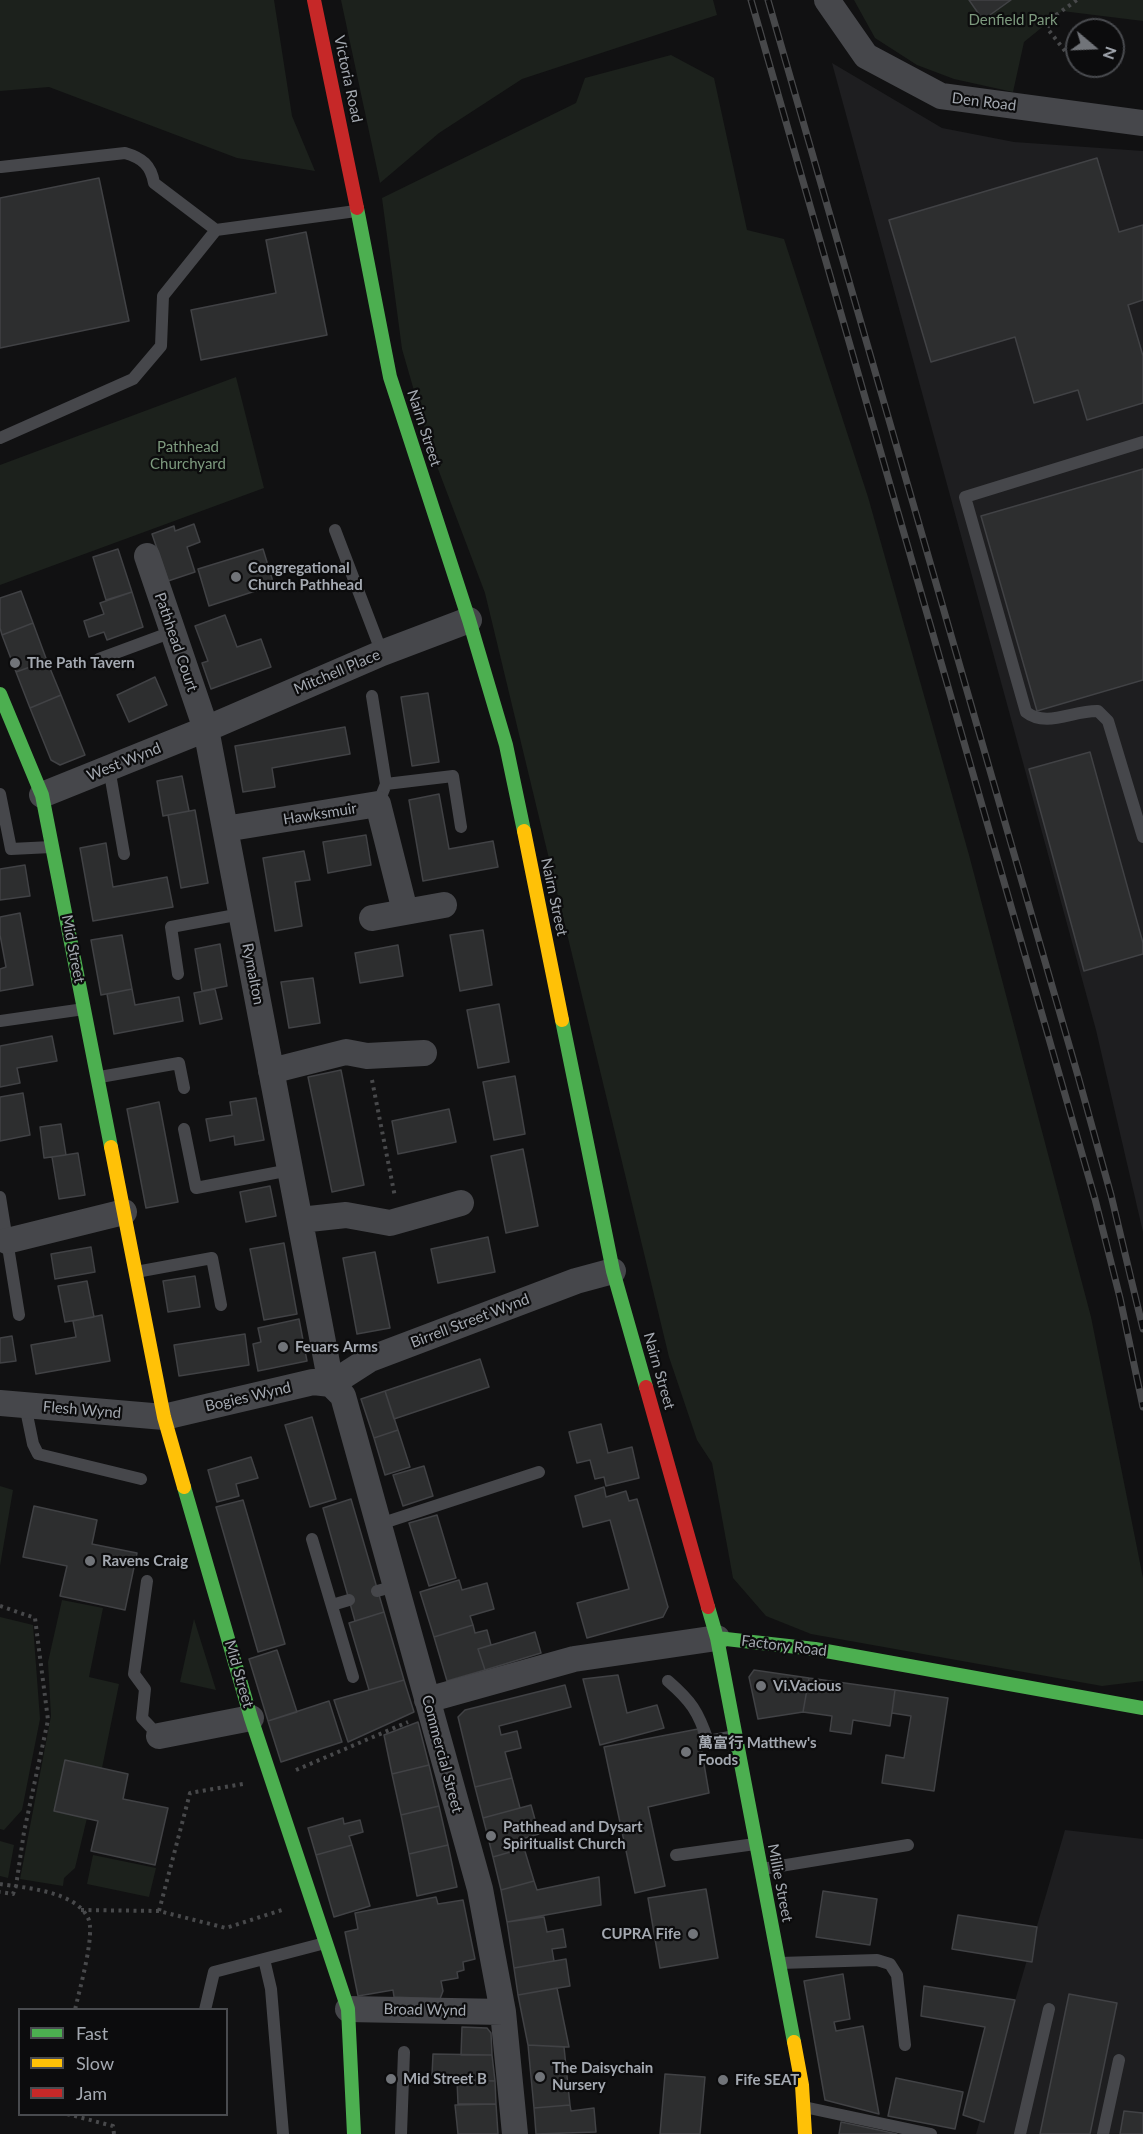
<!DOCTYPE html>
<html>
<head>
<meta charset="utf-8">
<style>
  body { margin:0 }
  #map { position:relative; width:1143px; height:2134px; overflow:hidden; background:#111112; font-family:Lato,sans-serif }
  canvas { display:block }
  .legend { position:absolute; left:18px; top:2008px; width:210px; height:108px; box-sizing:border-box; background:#0c0c0d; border:2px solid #494b4f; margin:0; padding:8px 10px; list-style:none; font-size:18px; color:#a4a9b1 }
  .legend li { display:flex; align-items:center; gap:12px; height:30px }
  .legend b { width:30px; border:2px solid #494b4f }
  .north { position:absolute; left:1065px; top:18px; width:60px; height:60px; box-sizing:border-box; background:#0c0c0d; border:2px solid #494b4f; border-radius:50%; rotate:109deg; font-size:16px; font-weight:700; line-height:24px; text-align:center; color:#a4a9b1 }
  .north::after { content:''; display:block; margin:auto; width:21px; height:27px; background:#717479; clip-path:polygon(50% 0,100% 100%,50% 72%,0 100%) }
</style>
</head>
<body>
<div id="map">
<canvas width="1143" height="2134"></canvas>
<ul class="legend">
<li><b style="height:8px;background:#4caf50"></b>Fast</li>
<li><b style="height:8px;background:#ffc107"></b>Slow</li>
<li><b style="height:8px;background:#c62828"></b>Jam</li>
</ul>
<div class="north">N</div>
</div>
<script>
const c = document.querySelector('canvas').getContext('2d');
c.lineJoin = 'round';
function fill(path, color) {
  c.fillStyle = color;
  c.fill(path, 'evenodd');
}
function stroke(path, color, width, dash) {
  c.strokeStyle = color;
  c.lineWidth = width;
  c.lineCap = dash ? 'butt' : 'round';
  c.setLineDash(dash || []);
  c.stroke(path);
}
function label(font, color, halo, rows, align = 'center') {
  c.font = font + ' Lato,"Noto Sans SC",sans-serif';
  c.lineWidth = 4.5;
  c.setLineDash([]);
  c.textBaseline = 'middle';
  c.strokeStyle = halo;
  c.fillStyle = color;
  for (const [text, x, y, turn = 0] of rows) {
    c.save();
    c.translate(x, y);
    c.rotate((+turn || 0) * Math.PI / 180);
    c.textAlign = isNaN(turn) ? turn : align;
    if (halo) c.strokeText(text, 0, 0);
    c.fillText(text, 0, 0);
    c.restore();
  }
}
fill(new Path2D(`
  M832 63 942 128 1014 142 1143 151V1232L1096 1030Z
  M1065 1830 1143 1839V2134H976Z`), '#1e1e20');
fill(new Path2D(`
  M0 0H274L292 116 315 171 237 158 49 87 0 91Z
  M341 0H713L717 15 522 79 439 133 380 183Z
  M854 0H1143V21L1062 11 1024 42 1013 92 954 79 917 65 875 38Z
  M671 55 714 78 747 230 784 239 868 497 969 855 1091 1317 1143 1578V1681L1102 1686 811 1634 766 1616 733 1578 712 1463 697 1440 669 1357 485 593 432 453 402 349 382 198 576 103 585 78Z
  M236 377 264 488 0 585V465Z
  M0 1486 13 1490 0 1566Z
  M62 1600 103 1608 89 1677 119 1684 102 1768 65 1761 54 1811 87 1818 75 1868 64 1878 63 1886 20 1879 51 1716 48 1662Z
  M0 1617 33 1625 40 1719 22 1810 4 1830 0 1829Z
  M194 1619 216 1690 180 1682Z
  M0 1841 14 1845 8 1878 0 1876Z
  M93 1855 156 1868 149 1897 87 1884Z`), '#1c211c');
const building = new Path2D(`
  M969 0H1011L983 20Z
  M1097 158 1119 232 1143 225V300L1128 305 1143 356V403L1087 420 1078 390 1034 403 1015 337 931 362 889 220Z
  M99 178 129 321 0 348V198Z
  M306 232 327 335 201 360 191 310 276 293 266 240Z
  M1143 469V680L1037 711 981 516Z
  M194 524 200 542 187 547 195 572 168 581 152 534 174 526 175 531Z
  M118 549 132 592 106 600 93 557Z
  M263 549 274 585 209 606 198 569Z
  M21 591 33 623 2 635 0 628V598Z
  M132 592 143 627 107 640 104 632 89 637 84 621 104 614 100 603Z
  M225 615 237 647 261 639 271 667 211 689 202 663 208 661 195 626Z
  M33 623 47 661 16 672 2 635Z
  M47 661 61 695 30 708 16 672Z
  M155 677 167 705 129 722 117 695Z
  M428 693 439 762 412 766 401 697Z
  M61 695 85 755 60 765 51 760 30 708Z
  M345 727 350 754 272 768 275 787 243 792 235 746Z
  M1090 752 1143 943V954L1084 971 1029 769Z
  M182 776 189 811 163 816 157 781Z
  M439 794 449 849 493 841 498 867 423 881 409 800Z
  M195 810 208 883 181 888 168 815Z
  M366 835 371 865 328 873 323 842Z
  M106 843 113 887 167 877 173 907 93 921 80 848Z
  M304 851 310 880 295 882 302 926 275 931 263 858Z
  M25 865 30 896 0 900V869Z
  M20 913 33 985 0 991V969L6 967 0 935V917Z
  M483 930 492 985 460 991 450 935Z
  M122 935 132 989 101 995 91 940Z
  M220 944 227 986 202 991 195 949Z
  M398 945 403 976 360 983 355 953Z
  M313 978 320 1023 289 1028 281 982Z
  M132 989 135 1005 179 997 183 1021 114 1034 107 994Z
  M215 989 222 1019 200 1024 194 993Z
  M499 1004 509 1062 478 1068 467 1010Z
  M52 1036 57 1061 17 1068 20 1083 0 1087V1046Z
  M341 1070 364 1185 332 1192 308 1077Z
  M515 1076 525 1134 494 1140 483 1082Z
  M23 1093 30 1135 0 1141V1097Z
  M256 1098 264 1140 235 1145 234 1136 210 1141 206 1119 232 1115 230 1102Z
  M159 1102 178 1202 146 1208 127 1109Z
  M449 1109 456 1142 398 1154 392 1121Z
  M61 1124 66 1155 44 1158 40 1127Z
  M523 1149 538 1226 506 1233 491 1156Z
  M78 1153 85 1195 59 1199 52 1157Z
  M270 1186 276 1216 246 1222 240 1192Z
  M488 1237 495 1272 438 1283 431 1249Z
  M284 1243 297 1314 264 1320 250 1249Z
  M91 1247 95 1272 55 1279 51 1254Z
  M375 1252 390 1328 357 1334 343 1258Z
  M195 1276 200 1307 168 1312 163 1281Z
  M87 1281 94 1317 65 1322 58 1286Z
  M102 1315 110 1361 36 1374 31 1345 76 1337 73 1321Z
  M299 1319 307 1361 258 1371 253 1344 261 1342 258 1328Z
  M245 1334 249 1365 179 1376 174 1345Z
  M12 1336 16 1361 0 1363V1338Z
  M480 1359 489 1387 394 1419 385 1391Z
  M385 1391 398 1430 374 1438 361 1399Z
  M312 1417 336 1499 310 1507 285 1425Z
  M601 1424 608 1453 632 1447 639 1478 606 1486 604 1477 595 1479 590 1460 577 1463 569 1432Z
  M398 1430 410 1467 385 1475 374 1438Z
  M251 1457 258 1478 236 1484 239 1496 217 1502 208 1470Z
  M424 1466 433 1496 403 1506 393 1475Z
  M604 1487 606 1497 626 1491 629 1501 637 1499 668 1607 663 1617 587 1638 577 1603 629 1589 610 1520 583 1527 575 1496Z
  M351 1499 384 1612 355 1621 323 1508Z
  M243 1500 285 1644 258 1652 216 1507Z
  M34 1506 97 1520 92 1544 137 1553 125 1610 60 1596 67 1566 23 1557Z
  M437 1515 456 1578 429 1586 409 1523Z
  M459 1580 462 1590 487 1583 494 1609 470 1616 473 1625 434 1637 420 1592Z
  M384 1612 404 1680 369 1690 349 1623Z
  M473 1625 475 1633 487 1630 491 1645 478 1649 485 1670 447 1681 434 1637Z
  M535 1632 541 1653 485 1670 478 1649Z
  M277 1650 297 1712 268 1721 249 1659Z
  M754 1670 809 1678 803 1712 758 1719 749 1677Z
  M618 1675 627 1713 657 1705 664 1728 600 1745 583 1679Z
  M809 1678 895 1690 890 1726 853 1720 851 1734 830 1731 832 1716 803 1712Z
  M404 1680 414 1712 348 1742 334 1700Z
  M565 1685 571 1707 499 1726 501 1735 517 1731 521 1748 505 1752 512 1778 475 1787 458 1717 465 1710Z
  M895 1690 948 1698 934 1791 882 1783 886 1755 904 1758 911 1716 892 1713Z
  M329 1701 342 1742 281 1762 268 1721Z
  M418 1722 429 1765 392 1774 384 1735Z
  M698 1729 709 1793 648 1807 665 1886 635 1893 604 1747Z
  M65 1760 128 1774 123 1799 168 1808 155 1865 91 1851 98 1821 54 1811Z
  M429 1765 439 1806 401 1815 392 1774Z
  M512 1778 520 1808 483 1818 475 1787Z
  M531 1805 539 1834 522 1839 524 1848 493 1857 483 1818Z
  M439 1806 448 1845 409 1854 401 1815Z
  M343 1818 344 1824 360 1820 363 1832 349 1836 352 1845 316 1855 308 1828Z
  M352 1845 370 1906 334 1917 316 1855Z
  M448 1845 457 1887 417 1896 409 1854Z
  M524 1848 534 1881 501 1890 493 1857Z
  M599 1877 601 1905 507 1922 501 1890 534 1881 537 1890Z
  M706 1889 718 1958 660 1968 648 1898Z
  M823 1891 877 1899 870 1945 816 1937Z
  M436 1897 438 1904 463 1900 475 1959 463 1962 464 1970 457 1972 458 1978 441 1981 443 1991 440 1999 394 1997 393 1990 358 1996 345 1932 358 1929 355 1913Z
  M958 1915 1037 1927 1032 1962 952 1949Z
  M544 1917 547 1932 563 1929 566 1947 552 1949 554 1961 514 1968 507 1922Z
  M566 1959 570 1986 518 1995 514 1968Z
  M843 1974 850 2019 834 2022 836 2031 863 2026 879 2114 825 2100 804 1981Z
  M924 1986 1015 2000 984 2122 963 2115 985 2027 921 2016Z
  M557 1988 569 2047 528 2045 518 1995Z
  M1069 1994 1117 2003 1090 2134H1040Z
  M462 2027 487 2028 491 2033 492 2055H461Z
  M528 2045 564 2047 570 2105 534 2108Z
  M433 2054 492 2055 495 2081 457 2080V2075H432Z
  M665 2074 705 2077 700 2134H660Z
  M896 2078 963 2092 955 2129 888 2116Z
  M457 2080 495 2081 496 2104H458Z
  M496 2104 498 2134H458L455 2105Z
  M570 2105 571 2111 594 2108 596 2132 536 2134 534 2108Z
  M1124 2111 1143 2113V2134H1120Z
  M841 2122 897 2134H839Z`);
fill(building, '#2d2e2f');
stroke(building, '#414245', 1.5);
stroke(new Path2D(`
  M1065 51 1047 28 1056 15 1077 0
  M372 1080 395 1197
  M0 1606 35 1618 48 1720 24 1832 16 1886 13 1894 0 1892
  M296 1770 408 1722
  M0 1884C26 1888 75 1891 88 1918 96 1933 79 1991 75 2010
  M81 1910 159 1911 226 1928 285 1909
  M159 1911 190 1793 243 1784
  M67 2114 113 2126 114 2134`), '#48494b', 4, [3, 4.5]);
stroke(new Path2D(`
  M1 167 125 153C142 158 151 165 154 183L216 230
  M0 438 133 379 161 346 163 296 216 230 356 211
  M1143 442 965 497 1026 712C1046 728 1074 710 1098 711L1108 721 1143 837
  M335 530 382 653
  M99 659 172 632
  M372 696 386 784
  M109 768 124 854
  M0 794 11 849 51 847
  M378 804 386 784 453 776 461 827
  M178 974 171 927 241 914
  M0 1021 84 1009
  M100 1077 179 1063 184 1088
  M184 1129 196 1188 290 1170
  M0 1197 19 1315
  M136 1272 212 1258 221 1305
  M25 1405 33 1444 38 1454 141 1479
  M380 1524 539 1472
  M312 1539 353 1677
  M147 1581 134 1674 145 1689 142 1718 159 1736
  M377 1591 396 1586
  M332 1605 349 1600
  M668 1681C691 1701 698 1711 708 1741L735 1736
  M676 1855 755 1844
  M762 1869 908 1845
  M264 1959 271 1989 283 2134
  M780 1963 877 1960 890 1964 897 1975 905 2045
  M205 2010 214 1972 325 1943
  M804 2107 931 2134
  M401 2134 404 2052
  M1020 2134 1049 2009
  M1103 2134 1119 2060`), '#46474b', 12);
stroke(new Path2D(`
  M827 0 866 56 941 96 1143 123
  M147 556 206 729 331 1384
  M42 795 206 729 382 653 469 620
  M225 829 378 804 405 911
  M372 918 444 905
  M271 1071 346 1052 367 1056 424 1053
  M300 1220 346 1215 390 1223 461 1203
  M7 1241 124 1212
  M331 1384 343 1396 480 1889 503 2012 515 2134
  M331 1384 370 1359 576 1281 613 1271
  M0 1403 164 1417 313 1382 331 1384
  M427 1700 574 1659 717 1638
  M159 1736 251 1718
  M348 2009 503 2012`), '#46474b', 26);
stroke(new Path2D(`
  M357 208 390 377 469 620 506 745 524 831
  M0 694 42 795 111 1147
  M562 1020 613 1271 646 1387
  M184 1487 251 1718 348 2009 354 2134
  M708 1607 717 1638 794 2042
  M717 1638 815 1649 1143 1708`), '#4caf50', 14);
stroke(new Path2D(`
  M524 831 562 1020
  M111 1147 164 1417 184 1487
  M794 2042 802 2085 805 2134`), '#ffc107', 14);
stroke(new Path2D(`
  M314 0 357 208
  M646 1387 708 1607`), '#c62828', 14);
const rail = new Path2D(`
  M751 0 1095 1199 1120 1298 1143 1407
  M768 0 1078 1076 1111 1195 1143 1329`);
stroke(rail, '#47484a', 7);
stroke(rail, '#0c0c0d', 4.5, [14]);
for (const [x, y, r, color] of [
  [236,577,6,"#717479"],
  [15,663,6,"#717479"],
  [283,1347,6,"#717479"],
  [90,1561,6,"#717479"],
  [761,1686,6,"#717479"],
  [686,1752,6,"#717479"],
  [491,1836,6,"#717479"],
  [693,1934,6,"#717479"],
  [540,2077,6,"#717479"],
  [391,2079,6,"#717479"],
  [723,2080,6,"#717479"]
]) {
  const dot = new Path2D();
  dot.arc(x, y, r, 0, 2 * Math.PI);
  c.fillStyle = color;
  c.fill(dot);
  stroke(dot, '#0c0c0d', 2);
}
label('15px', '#7d9a7e', '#0c0c0d', [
  ["Denfield Park",1013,20],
  ["Pathhead",188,447],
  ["Churchyard",188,464]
]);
label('15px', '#a4a9b1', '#0c0c0d', [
  ["Victoria Road",348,79,78],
  ["Den Road",984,102,7],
  ["Nairn Street",424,428,72],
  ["Pathhead Court",176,642,71],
  ["Mitchell Place",337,672,-23],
  ["West Wynd",124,762,-22],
  ["Hawksmuir",320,814,-9],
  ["Nairn Street",554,897,78],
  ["Mid Street",73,949,79],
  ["Rymalton",253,974,79],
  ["Birrell Street Wynd",470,1321,-21],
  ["Nairn Street",659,1371,74],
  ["Bogies Wynd",248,1397,-13],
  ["Flesh Wynd",82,1410,5],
  ["Factory Road",784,1646,7],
  ["Mid Street",239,1674,74],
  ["Commercial Street",442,1754,75],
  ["Millie Street",780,1883,79],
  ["Broad Wynd",425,2010,1]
]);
label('bold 15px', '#a4a9b1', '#0c0c0d', [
  ["Congregational",248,568],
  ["Church Pathhead",248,585],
  ["The Path Tavern",27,663],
  ["Feuars Arms",295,1347],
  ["Ravens Craig",102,1561],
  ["Vi.Vacious",773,1686],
  ["萬富行 Matthew's",698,1743],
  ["Foods",698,1760],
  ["Pathhead and Dysart",503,1827],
  ["Spiritualist Church",503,1844],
  ["CUPRA Fife",681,1934,"right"],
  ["The Daisychain",552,2068],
  ["Nursery",552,2085],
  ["Mid Street B",403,2079],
  ["Fife SEAT",735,2080]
], 'left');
</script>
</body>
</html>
